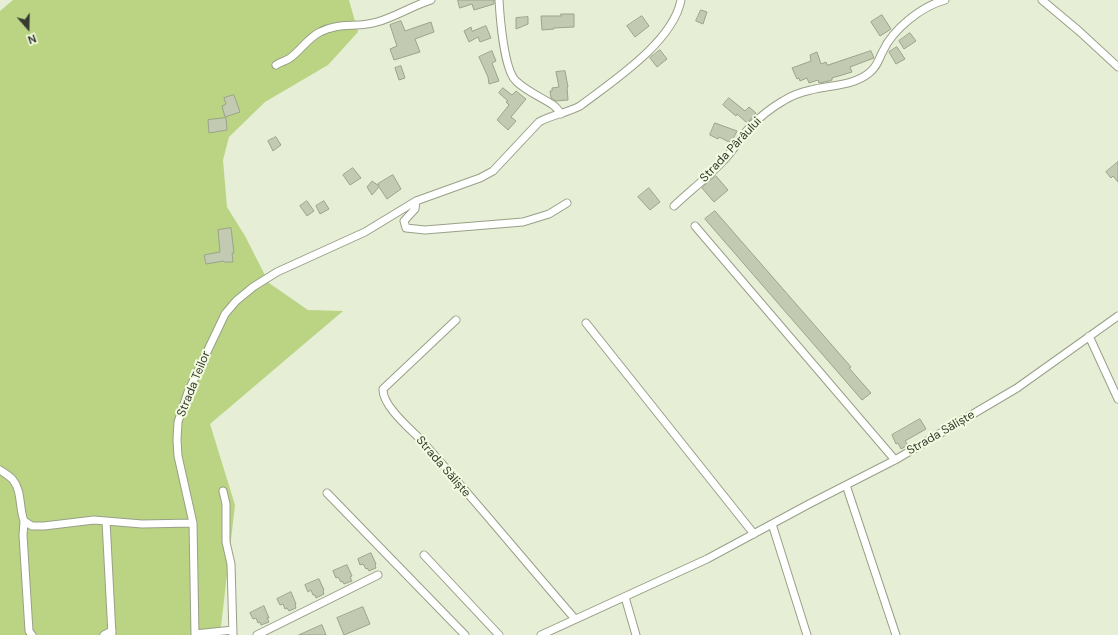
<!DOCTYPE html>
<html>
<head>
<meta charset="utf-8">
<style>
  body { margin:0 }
  #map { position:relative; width:1118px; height:635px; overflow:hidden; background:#e6efd5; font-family:"DM Sans",sans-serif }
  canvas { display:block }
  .north { position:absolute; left:8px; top:8px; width:40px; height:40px; -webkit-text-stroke:3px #f3fce2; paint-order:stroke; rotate:160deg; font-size:11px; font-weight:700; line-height:16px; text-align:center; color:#373a30 }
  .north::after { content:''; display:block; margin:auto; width:14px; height:18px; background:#373a30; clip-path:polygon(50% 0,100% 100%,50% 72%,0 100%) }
</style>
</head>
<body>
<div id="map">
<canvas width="1118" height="635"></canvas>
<div class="north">N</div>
</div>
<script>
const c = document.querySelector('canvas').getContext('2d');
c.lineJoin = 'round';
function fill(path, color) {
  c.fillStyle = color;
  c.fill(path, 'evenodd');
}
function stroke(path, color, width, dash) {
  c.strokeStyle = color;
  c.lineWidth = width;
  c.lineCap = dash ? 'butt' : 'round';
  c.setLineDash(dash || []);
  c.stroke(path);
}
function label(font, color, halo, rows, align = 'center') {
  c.font = font + ' "DM Sans",sans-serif';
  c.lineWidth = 4;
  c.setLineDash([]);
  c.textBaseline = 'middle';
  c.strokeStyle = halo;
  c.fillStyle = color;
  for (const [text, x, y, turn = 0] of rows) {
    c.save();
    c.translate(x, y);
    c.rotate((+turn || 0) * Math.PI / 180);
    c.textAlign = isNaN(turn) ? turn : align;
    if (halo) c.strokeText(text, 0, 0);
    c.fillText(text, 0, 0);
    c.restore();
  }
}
fill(new Path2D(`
  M13 0H349L358 32 328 65 265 102 229 137 223 160 227 207 245 236 269 283 308 310 343 311 210 424 235 505 220 635H0V11Z`), '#bad484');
const building = new Path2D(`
  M458 0H494V4L474 10 472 4 460 8Z
  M701 10 707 12 703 24 696 21Z
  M561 14H574V27L554 28V29L542 30 541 16H561Z
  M882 15 891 29 880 36 871 22Z
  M642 16 649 26 635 37 627 26Z
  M528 17V24L516 29V18Z
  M401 21 405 31 431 22 434 32 415 39 420 52 394 60 390 49 397 46 390 25Z
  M486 26 491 38 480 42 478 37 469 42 464 31 471 27 472 31Z
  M910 33 916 41 904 49 899 41Z
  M897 47 905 59 896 64 889 52Z
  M660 50 667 59 657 67 650 58Z
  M492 51 496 61 492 63 499 81 489 84 488 77 479 57Z
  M871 51 874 58 850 67 852 72 832 78V80L829 81 819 83 818 80 809 83 807 78 800 81 799 78 797 79 792 68 811 61 810 55 817 52 821 64 826 62 827 65Z
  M401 66 405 78 399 80 395 68Z
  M565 71 568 87H567L568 100 556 101 551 98 550 91H552V88L559 87 556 72Z
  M503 88 512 95 516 91 526 99 511 117 516 121 508 130 497 120 509 105 506 102 508 101 499 93Z
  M234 95 240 112 225 117 222 106 226 104 224 98Z
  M729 98 745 111 749 107 756 113 747 123 737 114 736 116 723 105Z
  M226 118 227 130 209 133 208 120Z
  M715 123 737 131 731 143 719 137 718 139 710 135Z
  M276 137 281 145 273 151 268 141Z
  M1118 162V182L1113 176 1111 178 1106 172Z
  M353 168 361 178 350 185 343 175Z
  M393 175 401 189 387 199 379 187 372 195 367 187 372 181 379 186 378 184Z
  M716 176 728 190 714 202 702 188Z
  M649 188 660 202 650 210 638 197Z
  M307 201 314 211 307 216 300 206Z
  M324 201 329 209 320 214 316 206Z
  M715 211 851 367 849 368 871 393 862 400 705 219Z
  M231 228 234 253H232L233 262H224V261L206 264 204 255 220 252 218 230Z
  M920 419 926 429 905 441 908 445 901 449 898 443 896 444 892 435Z
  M371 553 376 564 375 565 376 568 369 571 367 568 366 569 363 564 360 565 358 559Z
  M347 565 352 576 350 577 352 581 344 584 342 581 341 582 338 577 336 578 333 571Z
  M319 579 324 590 323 591 324 594 316 598 315 595H313L311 590 308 592 305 585Z
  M291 592 296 604H295L296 608 289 611 287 608 285 609 283 604 280 605 277 599Z
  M264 606 269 618H267L269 622 261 625 260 622 258 623 256 618 253 619 250 613Z
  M363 607 370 624 344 635 337 618Z
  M322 625 326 635H299Z`);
fill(building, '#c2cbb2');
stroke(building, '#9ba48b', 1);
const minor = new Path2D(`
  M499 0C500 17 504 70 516 81 526 91 541 97 553 105 556 107 559 111 561 114
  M1042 0 1079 31 1118 67
  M276 65C280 62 286 61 290 58 301 50 308 38 320 32 338 22 358 28 377 22 395 17 412 6 431 0
  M416 201 415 209 404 221 406 228 425 230 523 222 549 214 567 203
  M674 206C690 191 708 177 723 161 734 150 741 136 752 125 761 116 771 108 783 101 791 96 801 92 811 90 830 85 853 86 869 73 878 66 878 60 883 51 893 29 922 6 945 0
  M695 226 895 460
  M456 320 383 389C382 405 409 428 420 439 473 498 523 559 575 619
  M586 323 754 534
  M1089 336 1118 399
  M0 470C4 473 10 476 13 480 22 491 19 508 24 521L32 526H44L94 520 142 524 193 523
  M846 485 896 635
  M223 491 226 504V542L231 564 233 635
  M327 493 465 635
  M24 521 23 535 29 631 32 635
  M106 521 112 635
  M772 524 807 635
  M424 555 499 635
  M625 597 636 635
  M195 634 233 630
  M104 635 112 631
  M195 635 193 523 178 456 177 440 178 422 188 392 225 314 236 301 253 287 277 272 365 232 416 201 480 178 493 171 539 122C551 115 567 113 580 106 613 81 673 42 681 0
  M257 635 378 575
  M541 635 707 559 809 504 895 460 1017 388 1118 316`);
stroke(minor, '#98a088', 9);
stroke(minor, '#fff', 7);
label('12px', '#373a30', '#f3fce2', [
  ["Strada Pârâului",731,150,-47],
  ["Strada Teilor",194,384,-68],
  ["Strada Săliște",941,433,-30],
  ["Strada Săliște",443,467,49]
]);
</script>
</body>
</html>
